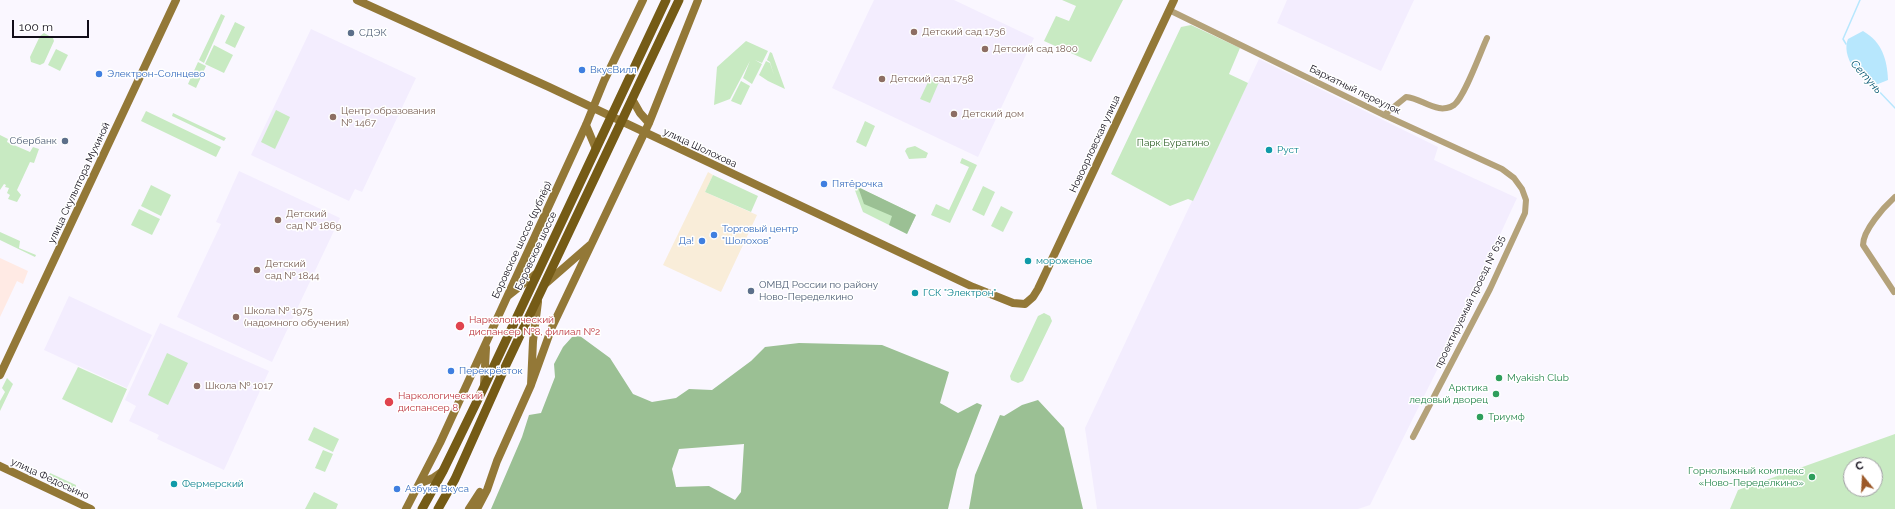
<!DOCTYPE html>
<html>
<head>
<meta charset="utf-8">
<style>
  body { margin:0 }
  #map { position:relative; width:1895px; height:509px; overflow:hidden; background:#faf7ff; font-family:Raleway,sans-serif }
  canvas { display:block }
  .north { position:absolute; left:1843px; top:457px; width:40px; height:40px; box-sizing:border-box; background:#fff; border:1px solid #a09ea3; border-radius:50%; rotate:342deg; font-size:11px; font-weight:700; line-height:16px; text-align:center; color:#110d19 }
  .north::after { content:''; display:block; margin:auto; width:14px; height:18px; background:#9c5929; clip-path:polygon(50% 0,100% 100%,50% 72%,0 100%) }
  .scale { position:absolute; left:12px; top:20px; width:77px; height:18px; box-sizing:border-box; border:2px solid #110d19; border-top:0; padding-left:5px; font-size:12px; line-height:14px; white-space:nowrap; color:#110d19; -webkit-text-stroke:3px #fff; paint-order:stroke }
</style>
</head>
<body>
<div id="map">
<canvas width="1895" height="509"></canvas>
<div class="north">С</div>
<div class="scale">100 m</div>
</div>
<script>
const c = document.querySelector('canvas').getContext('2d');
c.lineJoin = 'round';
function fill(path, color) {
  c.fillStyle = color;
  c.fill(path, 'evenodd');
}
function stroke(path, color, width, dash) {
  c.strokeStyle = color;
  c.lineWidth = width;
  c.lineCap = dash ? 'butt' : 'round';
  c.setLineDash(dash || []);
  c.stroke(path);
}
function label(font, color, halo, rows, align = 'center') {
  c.font = font + ' Raleway,sans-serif';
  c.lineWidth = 3;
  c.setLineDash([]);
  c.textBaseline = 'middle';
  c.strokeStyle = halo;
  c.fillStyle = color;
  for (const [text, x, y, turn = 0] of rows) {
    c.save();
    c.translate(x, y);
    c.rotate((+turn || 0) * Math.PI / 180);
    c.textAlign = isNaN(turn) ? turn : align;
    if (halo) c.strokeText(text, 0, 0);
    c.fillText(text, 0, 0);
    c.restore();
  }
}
fill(new Path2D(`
  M708 172 713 175 705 192 757 215 721 292 663 265Z`), '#f9edd9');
fill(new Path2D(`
  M874 0H954L1034 38 978 157 832 88Z
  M1287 0H1414L1381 71 1277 23Z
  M311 29 416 78 362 192 355 189 349 201 251 155Z
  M1259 59 1438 147 1434 160 1517 198 1441 362 1370 505 1358 509H1097L1085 428Z
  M239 171 340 218 272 362 177 317 221 224 216 222Z
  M69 296 152 335 127 388 44 350Z
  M160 323 269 371 224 470 157 439 159 435 129 421 136 406 125 400Z`), '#f3edfe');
fill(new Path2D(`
  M0 258 28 271 23 284 17 281 0 317Z`), '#ffeae4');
fill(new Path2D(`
  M1062 0H1123L1091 62 1044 41 1056 16 1069 21 1076 6Z
  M221 14 225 16 204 63 199 60Z
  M235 22 245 27 235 48 225 43Z
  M1191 25 1240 48 1229 74 1248 83 1193 201 1188 199 1170 206 1111 174 1181 27Z
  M44 33 53 38 54 41 44 63 40 65 31 62 30 57 40 36Z
  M746 41 768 51 762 63 755 60 762 64 752 84 743 78 750 61 730 99 714 105 717 67Z
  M214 45 233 55 224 73 205 64Z
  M56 49 68 55 60 71 48 65Z
  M770 52 772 53 785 89 768 81 759 75 766 61 770 63 774 75 770 62 767 60Z
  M198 62 206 66 196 88 188 84Z
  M930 78 939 82 930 103 920 99Z
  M741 81 750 86 741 105 731 101Z
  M276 110 290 117 275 149 261 142Z
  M146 111 221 147 216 157 141 121Z
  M173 113 226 138 224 141 172 116Z
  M865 121 875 126 866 147 856 142Z
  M0 135 8 139 7 142 30 152 33 147 39 149 34 163 30 162 17 190 21 195 17 202 8 199 10 195 7 193 9 188 5 187 6 185 4 184 0 190Z
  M915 146 928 153 926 158 909 159 905 151 907 148Z
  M962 158 977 165 950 223 931 215 936 204 949 210 969 167 960 163Z
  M713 175 758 196 751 212 705 192Z
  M151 185 171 195 161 216 141 206Z
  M853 185 916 215 907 234 863 212Z
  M983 186 995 192 984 216 972 210Z
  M1001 206 1013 212 1003 232 991 226Z
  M139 209 160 219 152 235 131 225Z
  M0 232 20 241 19 248 36 255 35 257 0 240Z
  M1044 313 1050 316 1052 321 1023 381 1018 383 1011 380 1010 376 1038 316Z
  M167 353 188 363 168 405 148 395Z
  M78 367 127 389 112 423 62 399Z
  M7 378 13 384 0 411V401L5 392 2 388Z
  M314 427 339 439 333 452 308 440Z
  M1895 434V509H1730L1738 490ZM1851 465H1875V489H1851Z
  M323 450 333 454 325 472 315 468Z
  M50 473 76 485V489L72 492 47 481Z
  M314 492 338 504 336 509H305Z`), '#c8eac2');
fill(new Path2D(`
  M858 187 916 215 907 234 889 225 892 216 864 204Z
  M580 336 610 358 633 394 652 402 676 398 689 389 712 390 751 361 765 347 799 343 882 345 949 372 940 403 958 413 977 403 982 405 957 470 948 509H491L522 437 529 415 541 413 555 377 554 364 563 347 572 337ZM744 444 741 492 735 500 709 486 676 487 672 469 679 449Z
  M1038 400 1064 428 1083 509H969L975 475 1000 415 1004 416 1022 405Z`), '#9bc094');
fill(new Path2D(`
  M1863 31C1882 42 1887 59 1888 80L1873 86C1858 80 1841 55 1848 39Z`), '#b7e7fd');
stroke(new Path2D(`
  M1846 44 1843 39 1860 0
  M1873 85 1895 108`), '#b7e7fd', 1.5);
stroke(new Path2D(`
  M1169 10 1384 115 1502 169 1514 178 1522 189 1526 200 1525 213 1490 289 1413 437
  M1384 115 1406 97C1418 98 1427 106 1439 108 1443 109 1450 108 1454 105 1465 96 1480 53 1487 38
  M1894 292 1863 245C1863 230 1884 207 1895 197`), '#b4a27a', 6);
stroke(new Path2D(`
  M357 0 549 87 973 287 1013 303 1025 304 1033 297 1038 289 1174 0
  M632 99 640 113 649 123
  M586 125 596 149
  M544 285 590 245
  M508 296 538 272
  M0 375 176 0
  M484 385 486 348
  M531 385 552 327 649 123 698 0
  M0 466 91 509
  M421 483 433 478 443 471
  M406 509 440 443 586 125 604 81 643 0
  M469 509 480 492
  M477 509 487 490 497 461 531 385 533 341 538 302`), '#937837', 8);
stroke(new Path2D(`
  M422 509 443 471 484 387 666 0
  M438 509 455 479 506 365 679 0`), '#755b16', 9);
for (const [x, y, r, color] of [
  [914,32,4,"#8d6e63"],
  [351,33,4,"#5c6f8a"],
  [985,49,4,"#8d6e63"],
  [582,70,4,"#3f7fe0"],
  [99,74,4,"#3f7fe0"],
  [882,79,4,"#8d6e63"],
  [954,114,4,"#8d6e63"],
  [333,117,4,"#8d6e63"],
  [65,141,4,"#5c6f8a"],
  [1269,150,4,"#0f9aa8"],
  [824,184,4,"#3f7fe0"],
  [278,220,4,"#8d6e63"],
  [714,235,4,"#3f7fe0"],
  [702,241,4,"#3f7fe0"],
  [1028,261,4,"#0f9aa8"],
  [257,270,4,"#8d6e63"],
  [751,291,4,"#5c6f8a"],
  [915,293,4,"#0f9aa8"],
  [236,317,4,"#8d6e63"],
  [460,326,5,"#e0444e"],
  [451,371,4,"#3f7fe0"],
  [1499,378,4,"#2e9e5b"],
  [197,386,4,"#8d6e63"],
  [1496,394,4,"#2e9e5b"],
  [389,402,5,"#e0444e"],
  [1480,417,4,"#2e9e5b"],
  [1812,477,4,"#2e9e5b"],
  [174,484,4,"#0f9aa8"],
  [397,489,4,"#3f7fe0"]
]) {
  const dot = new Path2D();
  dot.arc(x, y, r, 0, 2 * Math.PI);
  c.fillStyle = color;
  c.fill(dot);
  stroke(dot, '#fff', 1.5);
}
label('10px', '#785e54', '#fff', [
  ["Детский сад 1736",922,32],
  ["Детский сад 1800",993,49],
  ["Детский сад 1758",890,79],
  ["Центр образования",341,111],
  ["№ 1467",341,123],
  ["Детский дом",962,114],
  ["Детский",286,214],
  ["сад № 1869",286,226],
  ["Детский",265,264],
  ["сад № 1844",265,276],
  ["Школа № 1975",244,311],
  ["(надомного обучения)",244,323],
  ["Школа № 1017",205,386]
], 'left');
label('10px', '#4e5e75', '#fff', [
  ["СДЭК",359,33],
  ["Сбербанк",57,141,"right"],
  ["ОМВД России по району",759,285],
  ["Ново-Переделкино",759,297]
], 'left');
label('10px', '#366cbe', '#fff', [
  ["ВкусВилл",590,70],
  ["Электрон-Солнцево",107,74],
  ["Пятёрочка",832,184],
  ["Торговый центр",722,229],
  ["\"Шолохов\"",722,241],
  ["Да!",694,241,"right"],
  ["Перекрёсток",459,371],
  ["Азбука Вкуса",405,489]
], 'left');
label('10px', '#110d19', '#fff', [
  ["Бархатный переулок",1355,90,26],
  ["Новоорловская улица",1095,144,-65],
  ["улица Шолохова",700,148,25],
  ["улица Скульптора Мухиной",79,183,-65],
  ["Боровское шоссе (дублёр)",522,240,-65],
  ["Боровское шоссе",536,251,-65],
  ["проектируемый проезд № 635",1470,302,-64],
  ["улица Федосьино",50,479,25]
]);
label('10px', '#306128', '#fff', [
  ["Парк Буратино",1173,143]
]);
label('10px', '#0d838f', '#fff', [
  ["Руст",1277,150],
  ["мороженое",1036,261],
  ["ГСК \"Электрон\"",923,293],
  ["Фермерский",182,484]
], 'left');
label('10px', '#be3a42', '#fff', [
  ["Наркологический",469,320],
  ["диспансер №8, филиал №2",469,332],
  ["Наркологический",398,396],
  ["диспансер 8",398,408]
], 'left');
label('10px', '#27864d', '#fff', [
  ["Myakish Club",1507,378],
  ["Арктика",1488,388,"right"],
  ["ледовый дворец",1488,400,"right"],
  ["Триумф",1488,417],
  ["Горнолыжный комплекс",1804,471,"right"],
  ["«Ново-Переделкино»",1804,483,"right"]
], 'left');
label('italic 11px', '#00546f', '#fff', [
  ["Сетунь",1866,77,48]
]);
</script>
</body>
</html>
